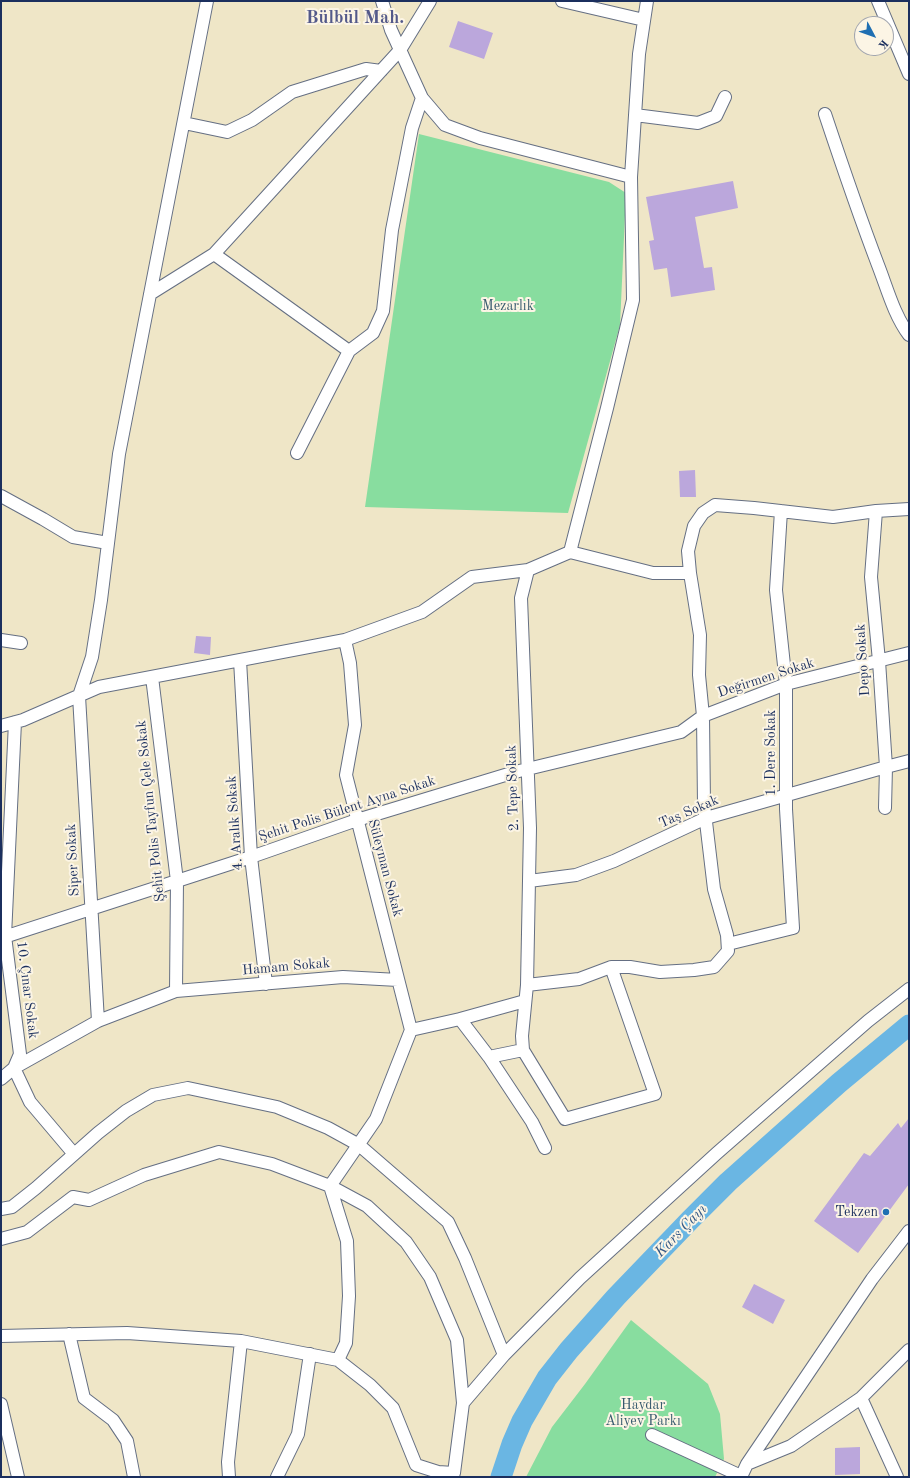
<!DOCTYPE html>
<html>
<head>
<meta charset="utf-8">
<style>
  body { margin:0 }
  #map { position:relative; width:910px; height:1478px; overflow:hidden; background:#efe6c7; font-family:"Old Standard TT",serif }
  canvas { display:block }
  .frame { position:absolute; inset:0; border:2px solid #1b2f5e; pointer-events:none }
  .north { position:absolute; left:854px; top:16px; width:40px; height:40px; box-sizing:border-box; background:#fcf5e5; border:1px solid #a2a6af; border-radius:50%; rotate:131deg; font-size:11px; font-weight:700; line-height:16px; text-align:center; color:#1b2f5e }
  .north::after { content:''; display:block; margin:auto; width:14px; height:18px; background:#1f6fb2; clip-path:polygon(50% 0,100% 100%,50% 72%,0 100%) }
</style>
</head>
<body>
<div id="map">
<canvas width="910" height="1478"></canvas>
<div class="frame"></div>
<div class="north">K</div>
</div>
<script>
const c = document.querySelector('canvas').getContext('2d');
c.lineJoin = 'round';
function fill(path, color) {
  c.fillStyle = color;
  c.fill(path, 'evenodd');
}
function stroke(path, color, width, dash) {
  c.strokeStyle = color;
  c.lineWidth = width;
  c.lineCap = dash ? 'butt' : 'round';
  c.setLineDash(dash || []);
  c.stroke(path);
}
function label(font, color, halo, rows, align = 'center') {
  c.font = font + ' "Old Standard TT",serif';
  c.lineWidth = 4;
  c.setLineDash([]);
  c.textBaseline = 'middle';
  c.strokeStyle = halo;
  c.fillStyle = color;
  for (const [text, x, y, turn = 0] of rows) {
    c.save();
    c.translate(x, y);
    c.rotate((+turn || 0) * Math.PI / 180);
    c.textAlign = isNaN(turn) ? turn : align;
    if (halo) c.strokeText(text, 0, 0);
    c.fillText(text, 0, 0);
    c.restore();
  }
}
fill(new Path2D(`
  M419 134 609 182 626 193 620 325 568 513 365 507Z
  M631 1320 708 1384 720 1414 724 1459 715 1477H526L552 1427 585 1384Z`), '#88dd9f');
stroke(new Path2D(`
  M501 1477 512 1444 522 1421 547 1378 569 1350 616 1297 690 1220 728 1182 839 1083 909 1025`), '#6ab6e3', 21);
fill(new Path2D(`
  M458 21 493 33 484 59 449 47Z
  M733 181 738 208 695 217 704 268 712 267 715 290 671 297 667 268 654 270 649 241 654 240 646 197Z
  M695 470 696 497H680L679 471Z
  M196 636 211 637 210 655 194 653Z
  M909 1118V1184L858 1253 814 1221 864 1153 870 1156 898 1123 901 1128Z
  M754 1284 785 1300 773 1324 742 1307Z
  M860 1447V1474L835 1475V1448Z`), '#bba7dc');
const minor = new Path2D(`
  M382 1 391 30 422 98 445 125 480 138 631 177 633 300 607 408 570 552
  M562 1 644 20
  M878 1 909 74
  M825 114C842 165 859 215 878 265 887 288 894 315 909 335
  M635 115 698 123 716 116 725 97
  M184 123 227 132 252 120 292 92 366 69 381 71
  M631 177 639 54 647 1
  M214 254 349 351 297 453
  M150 294 214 254 400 50 430 1
  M349 351 373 333 383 311 392 230 412 128 422 98
  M1 496 43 519 73 537 108 543
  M876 511 871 577 879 661 886 767 885 808
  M570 552 528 570 521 598 530 828 527 985 522 1036 523 1050 565 1119 655 1094 611 967
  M570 552 653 573H690L688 551 694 526 703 513 715 505 754 508 833 517 876 511 909 509
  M1 640 21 643
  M345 640 350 663 355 725 346 775 411 1030
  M240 660 251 857 266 984
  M152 677 177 881 176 991
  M1 726 23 720 99 687 345 640 422 612 472 577 528 570
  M529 881 576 875 614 861 706 818 886 767 909 761
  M1 938 251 857 357 820 515 772 681 732 703 716 786 684 909 653
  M728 944 793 928 786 809V684L776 590 781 511
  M527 985 579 979 611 967H630L660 972 694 970 714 967 728 951 727 935 714 889 704 805 703 716 699 675 700 635 690 573
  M460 1019 525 1001
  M98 1021 79 696 92 657 101 600 119 454 207 1
  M489 1057 532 1122 545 1148
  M14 1068 20 1054 5 936 15 722
  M14 1068 30 1102 74 1154
  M1 1079 14 1068 98 1021 176 991 343 977 398 980
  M1 1209 12 1207 36 1188 98 1133 126 1111 153 1095 188 1088 277 1107 328 1128 359 1145 448 1222 465 1258 504 1355 463 1403
  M1 1239 27 1232 73 1197 89 1200 144 1175 219 1152 272 1164 330 1186 367 1206 406 1242 430 1277 457 1340 463 1403 454 1473 438 1472 416 1465 393 1408 370 1385 338 1360 346 1343 349 1296 347 1241 330 1186 376 1119 411 1030 460 1019 489 1057 523 1050
  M69 1334 84 1398 113 1420 127 1441 134 1477
  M1 1336 127 1333 241 1341 338 1360
  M504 1355 580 1278 717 1153 868 1021 909 989
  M861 1398 897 1477
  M1 1404 18 1477
  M652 1435 741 1476
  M747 1464 791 1446 861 1398 909 1350
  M229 1477 228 1462 241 1341
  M277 1477 298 1434 310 1354
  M741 1477 747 1464 872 1279 909 1231`);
stroke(minor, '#656f83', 14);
stroke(minor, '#fff', 12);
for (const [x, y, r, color] of [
  [886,1212,4,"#1f6fb2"]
]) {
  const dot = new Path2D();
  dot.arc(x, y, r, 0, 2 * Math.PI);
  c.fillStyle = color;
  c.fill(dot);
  stroke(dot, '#fcf5e5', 1.5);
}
label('14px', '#365a6e', '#fcf5e5', [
  ["Mezarlık",508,306],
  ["Haydar",643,1405],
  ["Aliyev Parkı",643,1421]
]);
label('14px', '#1b2f5e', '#fcf5e5', [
  ["Depo Sokak",863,660,-94],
  ["Değirmen Sokak",766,678,-18],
  ["1. Dere Sokak",771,753,-90],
  ["2. Tepe Sokak",513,788,-92],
  ["Şehit Polis Bülent Ayna Sokak",347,809,-18],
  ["Şehit Polis Tayfun Çele Sokak",151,811,-96],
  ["Taş Sokak",689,812,-23],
  ["4. Aralık Sokak",235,823,-94],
  ["Siper Sokak",73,860,-93],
  ["Süleyman Sokak",385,868,75],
  ["Hamam Sokak",286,967,-5],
  ["10. Çınar Sokak",27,990,83]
]);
label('14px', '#1b2f5e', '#fcf5e5', [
  ["Tekzen",878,1212]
], 'right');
label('italic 15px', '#335886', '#fcf5e5', [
  ["Kars Çayı",681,1231,-46]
]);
label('bold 18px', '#53598a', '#fcf5e5', [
  ["Bülbül Mah.",355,18]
]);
</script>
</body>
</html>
